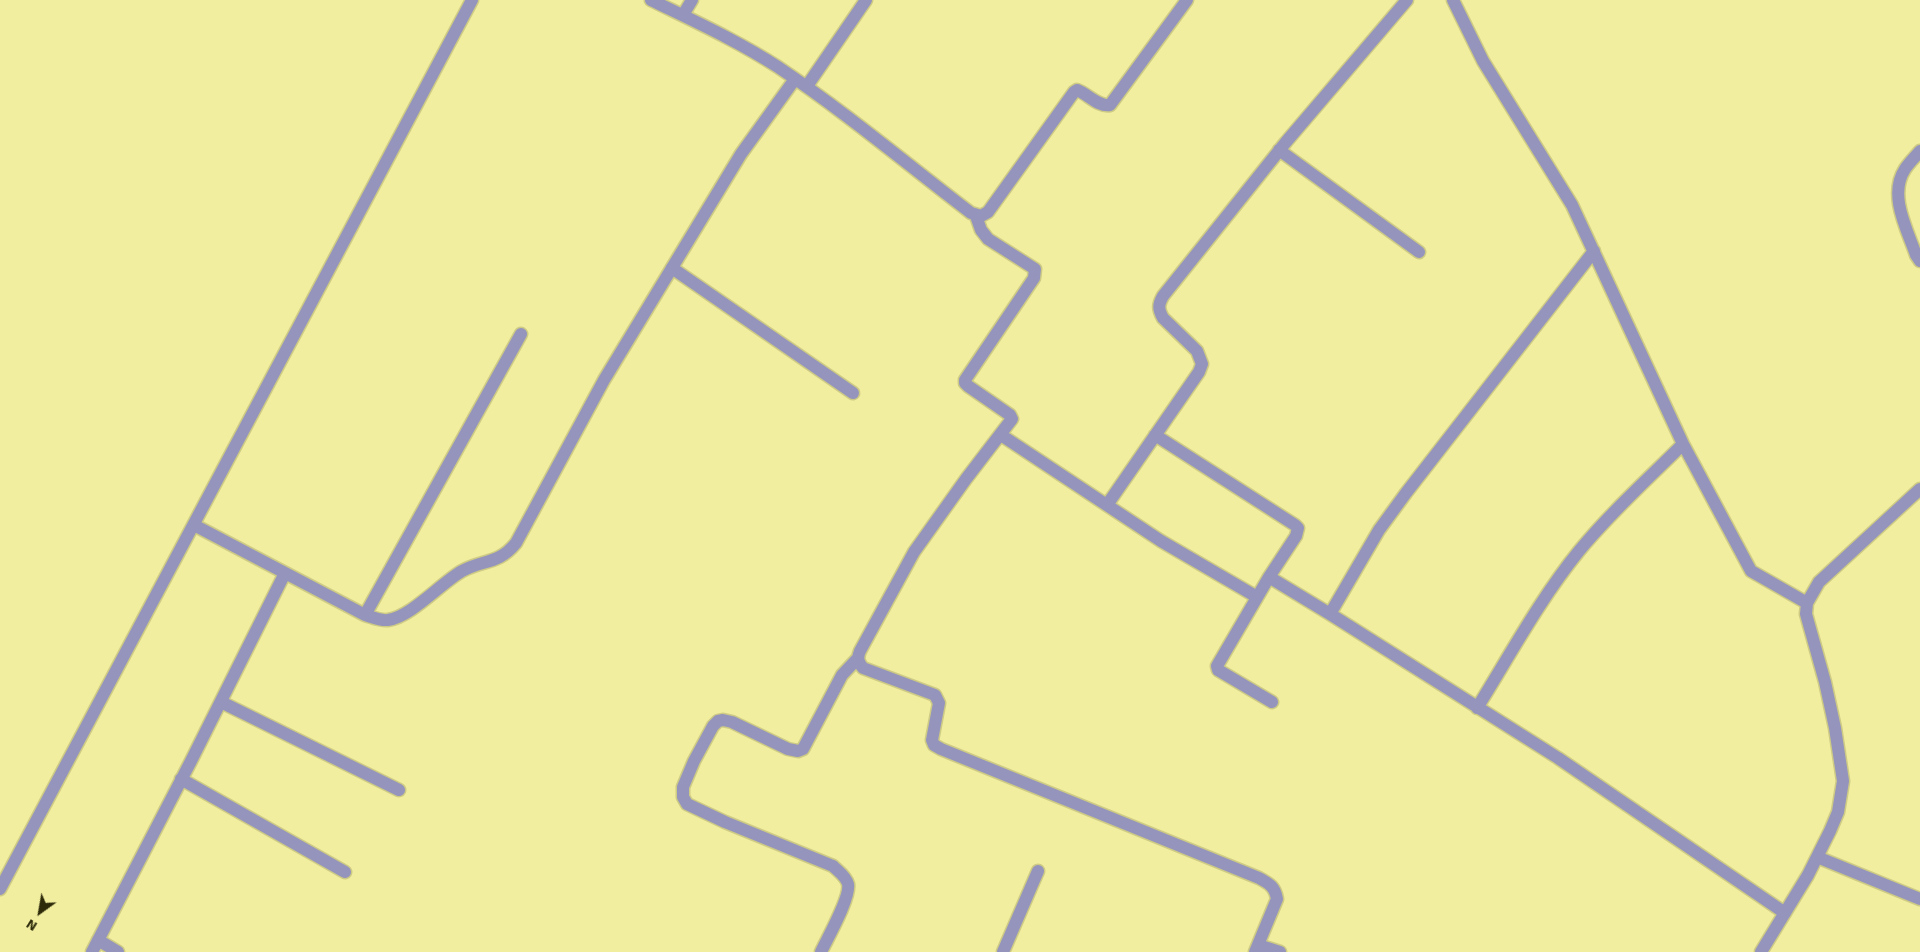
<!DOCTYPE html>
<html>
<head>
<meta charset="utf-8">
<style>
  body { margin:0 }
  #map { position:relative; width:1920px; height:952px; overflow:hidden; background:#f2eea0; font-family:Signika,sans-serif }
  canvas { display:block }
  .north { position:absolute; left:15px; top:887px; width:50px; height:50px; -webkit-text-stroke:4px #f2eea0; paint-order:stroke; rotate:212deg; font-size:14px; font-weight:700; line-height:20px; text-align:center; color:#2c2a09 }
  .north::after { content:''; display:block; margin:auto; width:18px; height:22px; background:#2c2a09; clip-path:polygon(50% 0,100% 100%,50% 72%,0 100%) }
</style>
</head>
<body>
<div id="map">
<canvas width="1920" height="952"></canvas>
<div class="north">N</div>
</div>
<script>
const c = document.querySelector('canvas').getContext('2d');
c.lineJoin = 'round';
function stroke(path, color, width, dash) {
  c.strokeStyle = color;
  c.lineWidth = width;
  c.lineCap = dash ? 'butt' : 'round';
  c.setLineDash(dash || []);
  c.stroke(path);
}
const lane = new Path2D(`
  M672 268 853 393`);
const street = new Path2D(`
  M651 0C694 21 738 41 778 67 845 112 907 164 971 213L981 216 988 212 1074 92 1077 90C1088 94 1098 107 1110 105L1187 0
  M1453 0 1483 61 1572 205 1683 444 1751 571 1807 603
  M683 15 692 0
  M807 86 866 0
  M1279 150 1419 252
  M1920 151C1915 157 1909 163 1905 169 1888 195 1907 229 1916 255L1920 261
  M976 216 981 230 988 239 1035 269 1034 278 965 380V383L968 386 1010 415 1012 419 966 479 914 552 860 651C857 658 858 662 863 668L935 695 939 703 932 740 934 745 941 749 1259 878C1270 884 1275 887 1277 899L1255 952
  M1001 435 1161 541 1257 597
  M1155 435 1295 525 1298 528 1296 536 1269 577 1217 666 1218 670 1272 702
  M1107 505 1199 372 1202 364 1197 351 1163 318C1158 309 1158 305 1163 296L1286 142 1407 0
  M194 525 365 615C372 617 380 621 388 620 411 617 441 583 462 571 484 559 498 565 516 543L604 380 741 154 795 79
  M1269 577 1330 614 1558 758 1785 913
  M1330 614 1379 530 1406 493 1594 251
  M365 615 521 334
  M221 702 399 790
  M1477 708C1510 655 1540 599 1579 551 1611 512 1648 479 1683 444
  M181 779 345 872
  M1817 857 1920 899
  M0 889 472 0
  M98 940 118 952
  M1258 945 1280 952
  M92 952 191 761 285 573
  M821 952C827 939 851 897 848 884 846 876 838 871 833 866L725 822 687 804 683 797V787L694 761 713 726 718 721 723 720 732 722 788 749 798 751 803 749 842 675 858 658
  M1003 952 1038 871
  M1761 952 1808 875 1830 831 1838 812 1843 781 1835 728 1825 682 1806 614 1807 603 1819 582 1920 489`);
stroke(lane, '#cecb85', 15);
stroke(street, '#cecb85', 15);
stroke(lane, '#9594bc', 12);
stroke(street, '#9594bc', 12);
</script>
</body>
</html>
